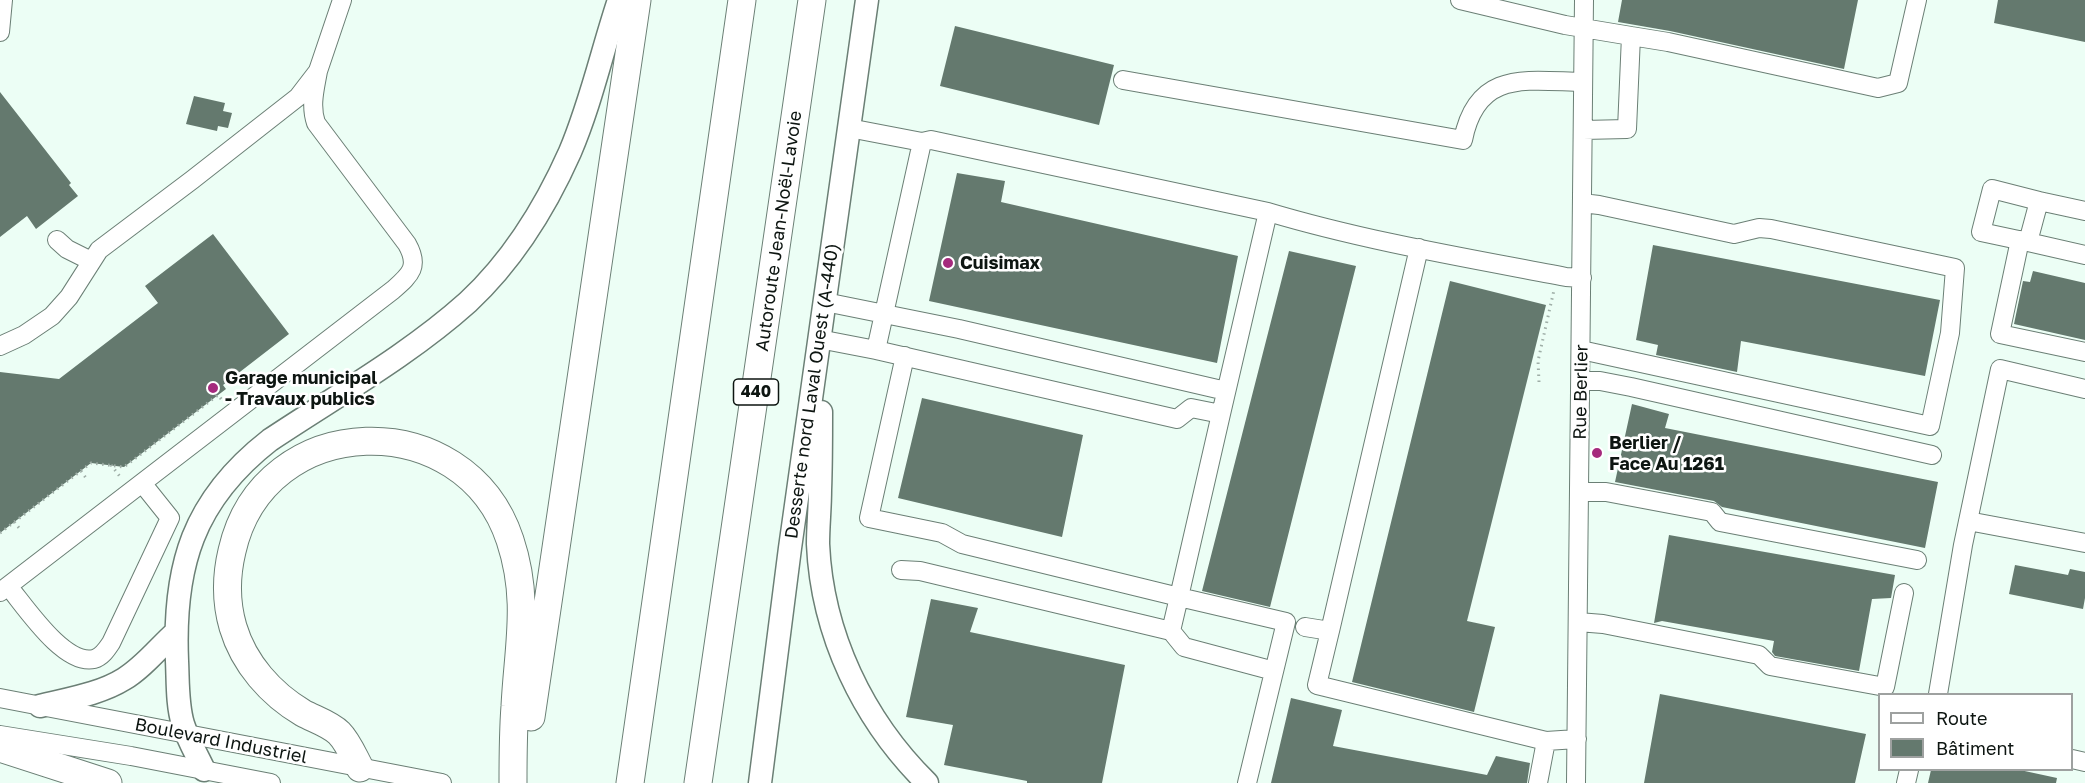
<!DOCTYPE html>
<html>
<head>
<meta charset="utf-8">
<style>
  body { margin:0 }
  #map { position:relative; width:2085px; height:783px; overflow:hidden; background:#ecfef5; font-family:"Golos Text",sans-serif }
  canvas { display:block }
  .legend { position:absolute; left:1878px; top:693px; width:195px; height:78px; box-sizing:border-box; background:#fff; border:2px solid #9ea1a0; margin:0; padding:8px 10px; list-style:none; font-size:18px; color:#0d1511 }
  .legend li { display:flex; align-items:center; gap:12px; height:30px }
  .legend b { width:30px; border:2px solid #9ea1a0 }
</style>
</head>
<body>
<div id="map">
<canvas width="2085" height="783"></canvas>
<ul class="legend">
<li><b style="height:8px;background:#fff"></b>Route</li>
<li><b style="height:16px;background:#64796e"></b>Bâtiment</li>
</ul>
</div>
<script>
const c = document.querySelector('canvas').getContext('2d');
c.lineJoin = 'round';
function fill(path, color) {
  c.fillStyle = color;
  c.fill(path, 'evenodd');
}
function stroke(path, color, width, dash) {
  c.strokeStyle = color;
  c.lineWidth = width;
  c.lineCap = dash ? 'butt' : 'round';
  c.setLineDash(dash || []);
  c.stroke(path);
}
function label(font, color, halo, rows, align = 'center') {
  c.font = font + ' "Golos Text",sans-serif';
  c.lineWidth = 5;
  c.setLineDash([]);
  c.textBaseline = 'middle';
  c.strokeStyle = halo;
  c.fillStyle = color;
  for (const [text, x, y, turn = 0] of rows) {
    c.save();
    c.translate(x, y);
    c.rotate((+turn || 0) * Math.PI / 180);
    c.textAlign = isNaN(turn) ? turn : align;
    if (halo) c.strokeText(text, 0, 0);
    c.fillText(text, 0, 0);
    c.restore();
  }
}
fill(new Path2D(`
  M1622 0H1858L1844 69 1670 31 1618 22Z
  M1998 0H2085V42L1994 23Z
  M955 26 1114 65 1099 125 940 86Z
  M0 92 71 183 69 185 78 196 36 229 27 216 0 237Z
  M194 96 225 103 223 111 232 113 228 128 218 126 217 131 186 124Z
  M957 173 1005 181 1001 202 1238 256 1217 363 929 301Z
  M213 234 289 334 223 385 226 389 124 467 91 463 0 533V372L59 379 158 303 145 286Z
  M1653 245 1940 300 1925 376 1741 341 1737 372 1656 355 1658 345 1636 340Z
  M1289 251 1356 266 1270 607 1202 591Z
  M2033 271 2085 283V340L2014 324 2023 281 2030 282Z
  M1450 281 1546 305 1467 621 1495 627 1474 712 1352 682Z
  M922 398 1083 435 1062 537 898 498Z
  M1632 404 1669 414 1665 428 1938 482 1925 548 1722 507 1714 501 1615 482Z
  M1669 535 1895 575 1891 598 1872 599 1859 671 1775 656 1772 652 1774 641 1662 621 1654 623Z
  M2015 565 2068 575 2070 569 2085 572V598L2083 609 2009 594Z
  M931 599 978 608 970 632 1125 665 1102 783H1027V781L944 765 953 725 906 717Z
  M1660 694 1866 734 1855 783H1644Z
  M1291 698 1342 710 1333 746 1487 775 1496 756 1530 763 1527 783H1271Z
  M1931 770H2020L2057 778 2056 783H1928Z`), '#64796e');
const minor = new Path2D(`
  M1460 0 1565 25 1631 36 1627 129 1583 130
  M0 32 3 0
  M1631 36 1668 42 1878 88 1898 83 1917 0
  M1123 80 1463 140C1477 69 1527 81 1583 82
  M2085 211 2039 201 2028 242 2085 255
  M1268 212C1365 241 1467 258 1566 277L1582 278
  M57 240 67 249 91 261
  M2020 240 2000 334 2085 352
  M2028 242 1981 232 1992 189 2039 201
  M825 302 959 329 1226 391
  M819 339 876 350 922 142 849 128
  M0 346 24 335 52 316 69 297 99 250 192 180 298 97 318 71 342 0
  M876 350 1177 419 1191 408 1221 414 1268 212 931 140 922 142
  M1581 350 1930 426 1950 333 1955 268 1771 229 1759 228 1734 234 1599 205 1582 203
  M1581 381H1600L1631 387 1932 455
  M1221 414 1179 597 1286 622 1247 783
  M1580 492H1606L1712 512 1720 522 1917 560
  M1968 521 2085 543
  M901 570 920 571 1171 631 1179 597 962 544 942 533 869 518 905 356
  M8 586C25 606 64 666 94 659 102 657 107 649 111 643L170 518 142 483
  M0 592 393 290C410 275 420 267 407 244L316 123C310 105 315 89 318 71
  M1578 622 1603 624 1759 655 1770 666 1885 687 1904 593
  M1305 627 1330 631 1419 248
  M1171 631 1184 647 1274 671
  M1330 631 1317 685 1546 741
  M1938 694 1963 545 2000 369 2085 389
  M0 698 442 783
  M0 735 131 756 271 783
  M2072 759 2085 762
  M1538 783 1546 741 1577 739
  M1576 783 1584 0
  M1906 783 1909 770`);
const major = new Path2D(`
  M821 412C821 438 821 464 820 490 820 508 818 526 818 544 822 634 863 720 927 783
  M40 706C68 699 100 694 124 679 144 667 159 647 176 632
  M204 770C197 755 188 740 183 724 177 705 178 681 177 661 173 566 193 500 270 440 336 396 409 355 468 302 512 261 546 206 570 152 591 103 602 51 619 0
  M760 783 790 548 867 0`);
const highway = new Path2D(`
  M531 717 637 0
  M0 748 108 783
  M360 768C354 757 348 742 339 733 330 724 314 719 303 713 271 694 244 664 233 627 226 603 226 576 232 551 264 409 465 404 510 540 530 600 518 646 515 706 513 732 513 757 513 783
  M630 783 742 0
  M698 783 812 0`);
stroke(minor, '#6b7f75', 20);
stroke(major, '#6b7f75', 25);
stroke(highway, '#6b7f75', 29);
stroke(new Path2D(`
  M1539 382 1538 361 1554 290
  M111 465 121 478
  M81 471 86 478
  M14 522 20 529
  M0 533 91 463 124 467 218 395 222 400`), '#9faea7', 3, [1.5, 4.5]);
stroke(minor, '#fff', 18);
stroke(major, '#fff', 22);
stroke(highway, '#fff', 27);
for (const [x, y, r, color] of [
  [948,263,6,"#a52a7d"],
  [213,388,6,"#a52a7d"],
  [1597,453,6,"#a52a7d"]
]) {
  const dot = new Path2D();
  dot.arc(x, y, r, 0, 2 * Math.PI);
  c.fillStyle = color;
  c.fill(dot);
  stroke(dot, '#fff', 2);
}
for (const [x, y, w] of [
  [756,392,45]
]) {
  const box = new Path2D();
  box.roundRect(x - w / 2, y - 13, w, 26, 4.5);
  c.fillStyle = '#fff';
  c.fill(box);
  stroke(box, '#0d1511', 1.5);
}
label('bold 16px', '#0d1511', null, [
  ["440",756,392]
]);
label('18px', '#0d1511', '#fff', [
  ["Autoroute Jean-Noël-Lavoie",779,231,-82],
  ["Desserte nord Laval Ouest (A-440)",812,391,-82],
  ["Rue Berlier",1581,392,-89],
  ["Boulevard Industriel",221,741,11]
]);
label('bold 18px', '#0d1511', '#fff', [
  ["Cuisimax",960,263],
  ["Garage municipal",225,378],
  ["- Travaux publics",225,399],
  ["Berlier /",1609,443],
  ["Face Au 1261",1609,464]
], 'left');
</script>
</body>
</html>
